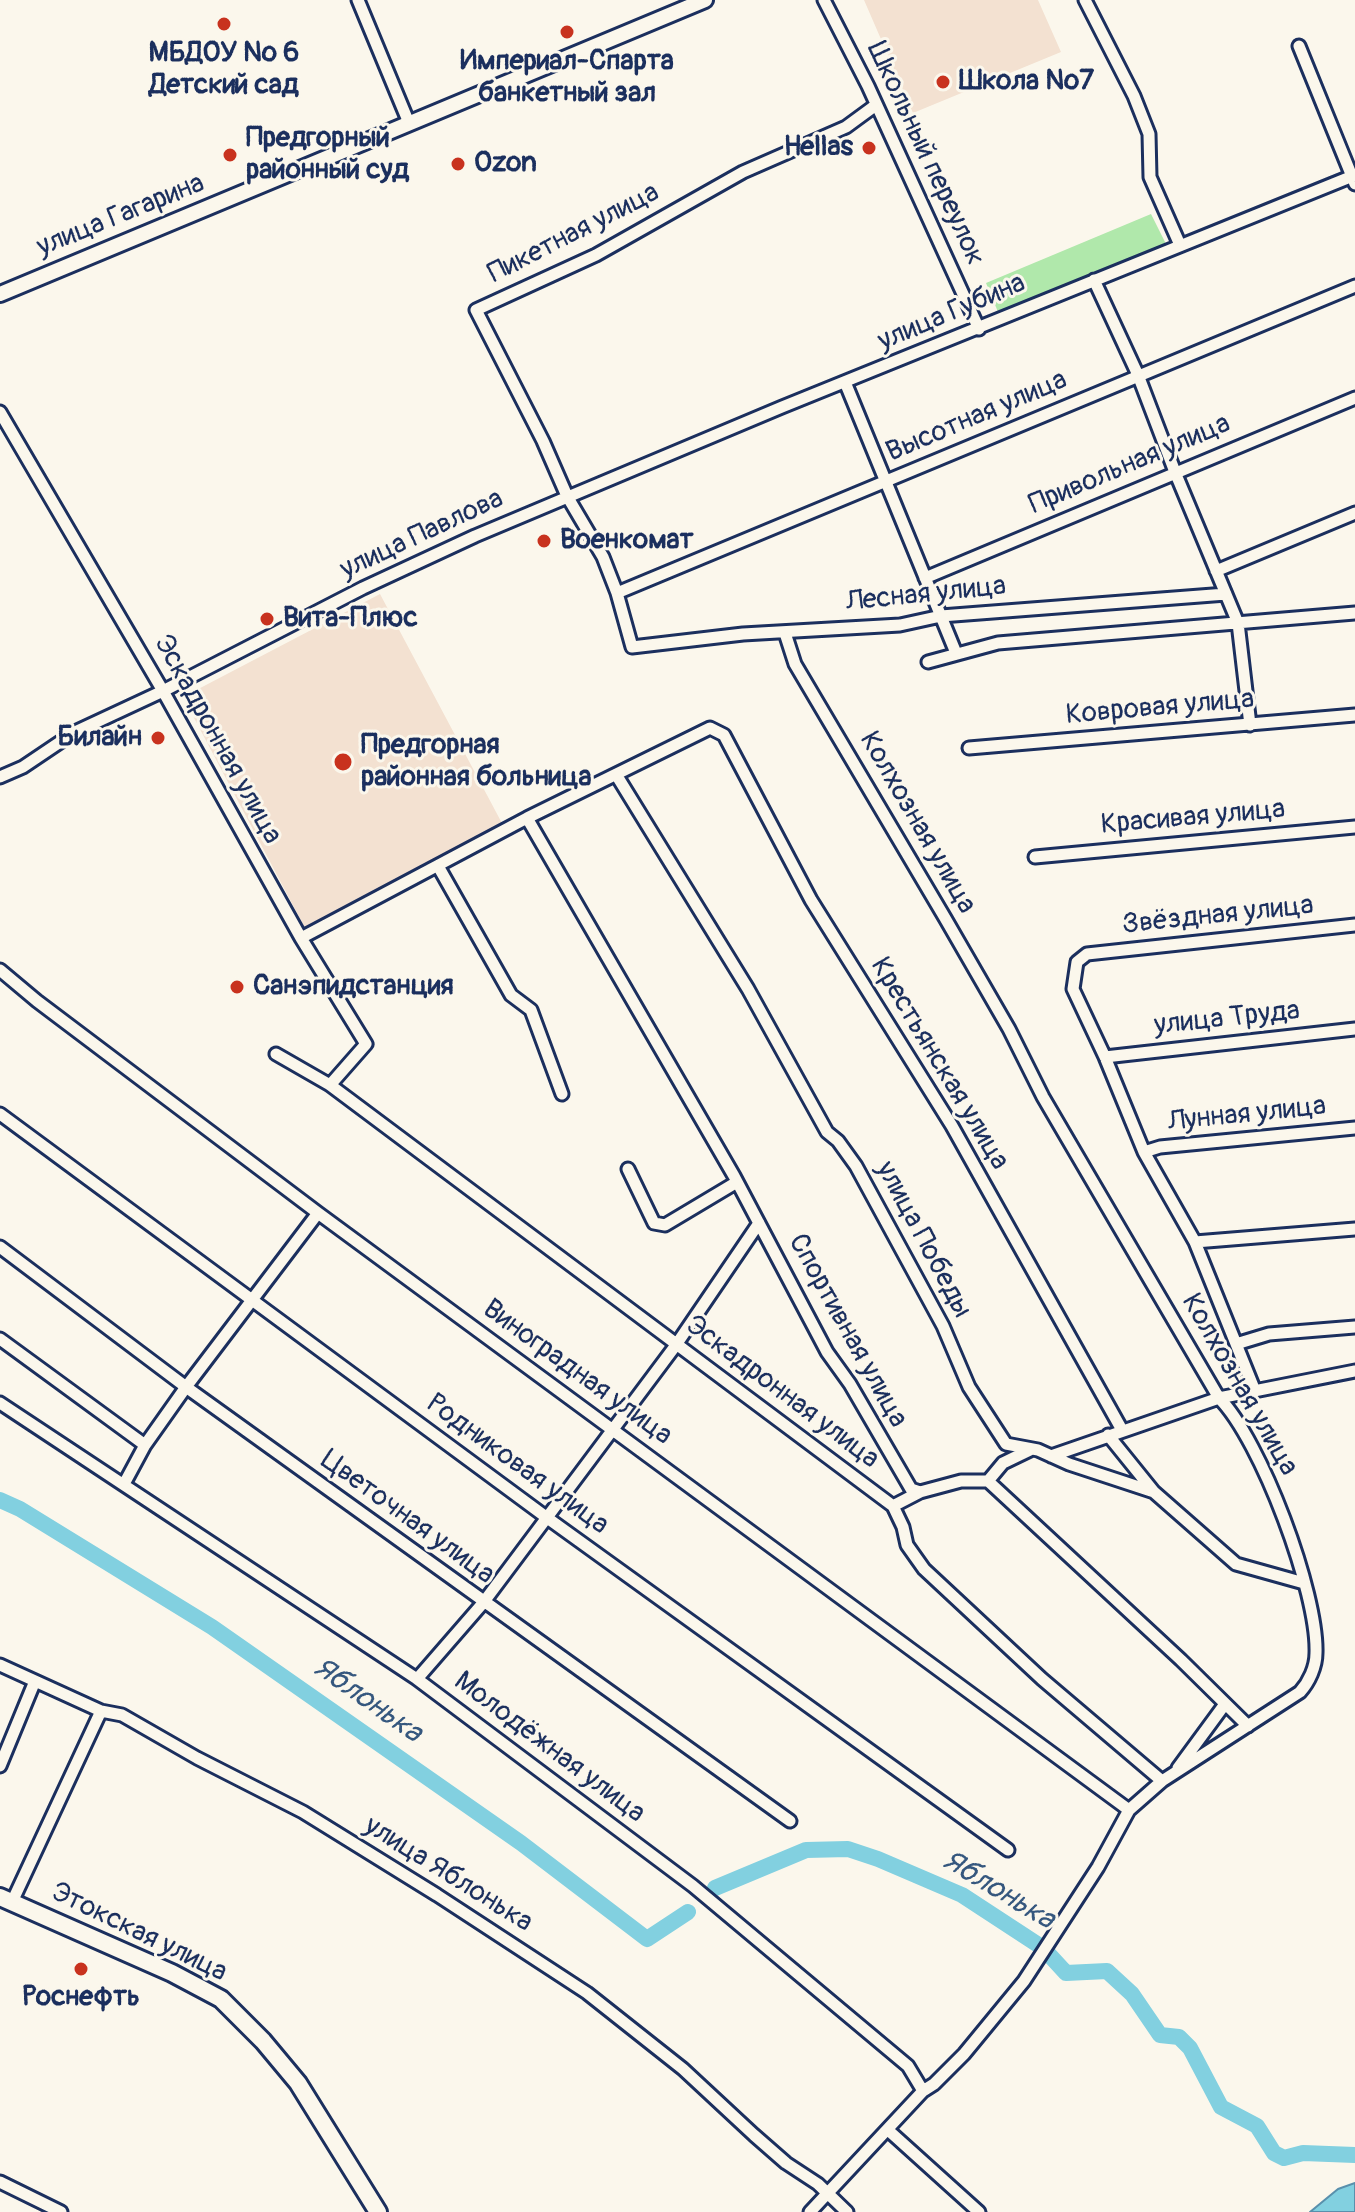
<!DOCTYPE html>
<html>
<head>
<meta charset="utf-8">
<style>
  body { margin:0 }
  canvas { display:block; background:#fbf7ec }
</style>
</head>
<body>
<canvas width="1355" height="2212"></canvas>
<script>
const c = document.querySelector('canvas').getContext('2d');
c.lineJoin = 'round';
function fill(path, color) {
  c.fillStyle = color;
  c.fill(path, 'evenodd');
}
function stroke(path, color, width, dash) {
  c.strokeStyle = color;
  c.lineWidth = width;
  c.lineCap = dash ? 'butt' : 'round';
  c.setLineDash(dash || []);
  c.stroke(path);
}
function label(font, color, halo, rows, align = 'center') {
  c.font = font + ' Pangolin,sans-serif';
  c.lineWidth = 6;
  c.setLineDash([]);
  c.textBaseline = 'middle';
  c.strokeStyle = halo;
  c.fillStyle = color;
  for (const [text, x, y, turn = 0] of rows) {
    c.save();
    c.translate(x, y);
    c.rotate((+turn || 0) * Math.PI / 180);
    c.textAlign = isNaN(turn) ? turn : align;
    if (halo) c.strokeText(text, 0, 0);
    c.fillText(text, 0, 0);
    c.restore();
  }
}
fill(new Path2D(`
  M864 0H1038L1061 52 913 113Z
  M380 594 504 827 306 930 183 697Z`), '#f3e1d1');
fill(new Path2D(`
  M1151 214 1167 246 998 312 986 283Z`), '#b0e8ab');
const water = new Path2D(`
  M1355 2183V2212H1310L1338 2189Z`);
fill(water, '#82d0e0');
stroke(water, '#5990ac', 2);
stroke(new Path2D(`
  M0 1500 20 1509 212 1627 521 1843 647 1939 688 1912
  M715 1888 806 1850 848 1849 878 1859 962 1895 1043 1948 1066 1973 1107 1971 1132 1994 1160 2035 1179 2037 1190 2048 1221 2107 1257 2126 1274 2153 1284 2158 1303 2153 1355 2155`), '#82d0e0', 16);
const minor = new Path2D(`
  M358 0 409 123
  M824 0 868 86 979 329
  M1085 0 1134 96 1149 134 1150 177 1180 245
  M1299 46 1355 184
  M876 105 846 127 743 172 596 255 476 310 543 441 567 496 603 557 617 593 632 647 743 634 900 625 941 616 1226 594
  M1094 280 1138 375 1175 472 1238 623 1250 725
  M845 382 956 653
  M0 412 163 691 301 938 366 1044 330 1085 893 1506 903 1527 907 1545 924 1569 1042 1679 1162 1781
  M1216 571 1355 513
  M925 578 1355 398
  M617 593 1355 286
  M785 633 795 664 945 918 1009 1029 1043 1097 1219 1398C1261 1440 1318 1593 1316 1653 1316 1667 1309 1682 1300 1692L1162 1781 1129 1810 1098 1867 1024 1981 964 2054 934 2084 923 2091
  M928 662 998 643 1355 613
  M969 748 1355 715
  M617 776 748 989 827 1132 838 1141 856 1166 943 1326 969 1387 1006 1444 1038 1450 1069 1464 1154 1492 1236 1564 1304 1583
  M0 777 23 767 75 732 163 691 363 588 475 536 782 407 1355 175
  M527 818 734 1176 827 1352 850 1384 911 1489 920 1492 961 1481H988L1181 1660 1248 1726
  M1035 857 1355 827
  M438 866 511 995 531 1010 562 1094
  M301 938 527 818 710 728 724 735 811 900 952 1126 1122 1430
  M0 970 37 1001 318 1213 1129 1810
  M276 1054 330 1085
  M1105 1057 1355 1029
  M0 1114 546 1517 1008 1850
  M1144 1152 1160 1147 1355 1128
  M628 1169 654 1223 665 1225 737 1182
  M1195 1242 1355 1229
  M0 1247 186 1387 790 1821
  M0 1339 145 1445
  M1236 1344 1269 1334 1355 1327
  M1255 1391 1195 1242 1144 1152 1105 1057 1073 989 1077 962 1087 954 1355 925
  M0 1403 417 1679 693 1886 908 2066 923 2091 810 2212
  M1108 1435 1154 1492
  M1051 1456 1219 1398 1355 1371
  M988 1481 1003 1463 1032 1449
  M124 1484 145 1445 186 1387 318 1213
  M893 1506 920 1492
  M0 1665 101 1711 122 1715 197 1758 303 1812 437 1895 587 1993 683 2069 754 2135 786 2163 818 2184 847 2212
  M417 1679 483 1603 676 1345 759 1223
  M0 1766 35 1681
  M1178 1768 1225 1704
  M12 1902 101 1711
  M888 2130 979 2212
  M0 2182 61 2212`);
const tertiary = new Path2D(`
  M0 294 705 0`);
const secondary = new Path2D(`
  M0 1897 172 1973 221 1999 263 2041 298 2083 378 2212`);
stroke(minor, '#1b2f5e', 17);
stroke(tertiary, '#1b2f5e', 20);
stroke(secondary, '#1b2f5e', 22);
stroke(minor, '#fbf7ec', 11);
stroke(tertiary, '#fbf7ec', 14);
stroke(secondary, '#fbf7ec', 16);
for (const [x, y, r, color] of [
  [224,24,8,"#c8321e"],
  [567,32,8,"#c8321e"],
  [943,82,8,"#c8321e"],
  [869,148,8,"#c8321e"],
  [230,155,8,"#c8321e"],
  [458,164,8,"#c8321e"],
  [544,541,8,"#c8321e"],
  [267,619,8,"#c8321e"],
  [158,738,8,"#c8321e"],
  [343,762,10,"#c8321e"],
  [237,987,8,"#c8321e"],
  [81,1969,8,"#c8321e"]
]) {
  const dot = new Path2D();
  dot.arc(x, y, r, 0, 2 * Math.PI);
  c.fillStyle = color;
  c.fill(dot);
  stroke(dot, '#fbf7ec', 3);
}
label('bold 28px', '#1b2f5e', '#fbf7ec', [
  ["МБДОУ № 6",224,54,"center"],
  ["Детский сад",224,86,"center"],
  ["Империал-Спарта",567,62,"center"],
  ["банкетный зал",567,94,"center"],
  ["Школа №7",959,82],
  ["Предгорный",246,139],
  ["районный суд",246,171],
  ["Hellas",853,148,"right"],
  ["Ozon",474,164],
  ["Военкомат",560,541],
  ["Вита-Плюс",283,619],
  ["Билайн",142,738,"right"],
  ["Предгорная",361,746],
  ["районная больница",361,778],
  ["Санэпидстанция",253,987],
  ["Роснефть",81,1998,"center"]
], 'left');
label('28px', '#1b2f5e', '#fbf7ec', [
  ["Школьный переулок",925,154,65],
  ["улица Гагарина",121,216,-22],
  ["Пикетная улица",574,234,-27],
  ["улица Губина",952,313,-23],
  ["Высотная улица",977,417,-23],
  ["Привольная улица",1130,465,-23],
  ["улица Павлова",422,535,-25],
  ["Лесная улица",926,595,-6],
  ["Ковровая улица",1160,708,-5],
  ["Эскадронная улица",217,740,61],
  ["Красивая улица",1193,818,-5],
  ["Колхозная улица",917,823,60],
  ["Звёздная улица",1218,916,-6],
  ["улица Труда",1227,1019,-6],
  ["Крестьянская улица",939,1064,59],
  ["Лунная улица",1247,1115,-6],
  ["улица Победы",923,1240,62],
  ["Спортивная улица",847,1331,61],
  ["Виноградная улица",577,1373,36],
  ["Колхозная улица",1239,1385,60],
  ["Эскадронная улица",782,1393,37],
  ["Родниковая улица",517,1465,36],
  ["Цветочная улица",407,1518,36],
  ["Молодёжная улица",549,1748,37],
  ["улица Яблонька",448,1875,32],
  ["Этокская улица",139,1933,26]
]);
label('italic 30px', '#35577e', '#fbf7ec', [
  ["Яблонька",367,1701,35],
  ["Яблонька",998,1891,31]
]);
</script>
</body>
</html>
